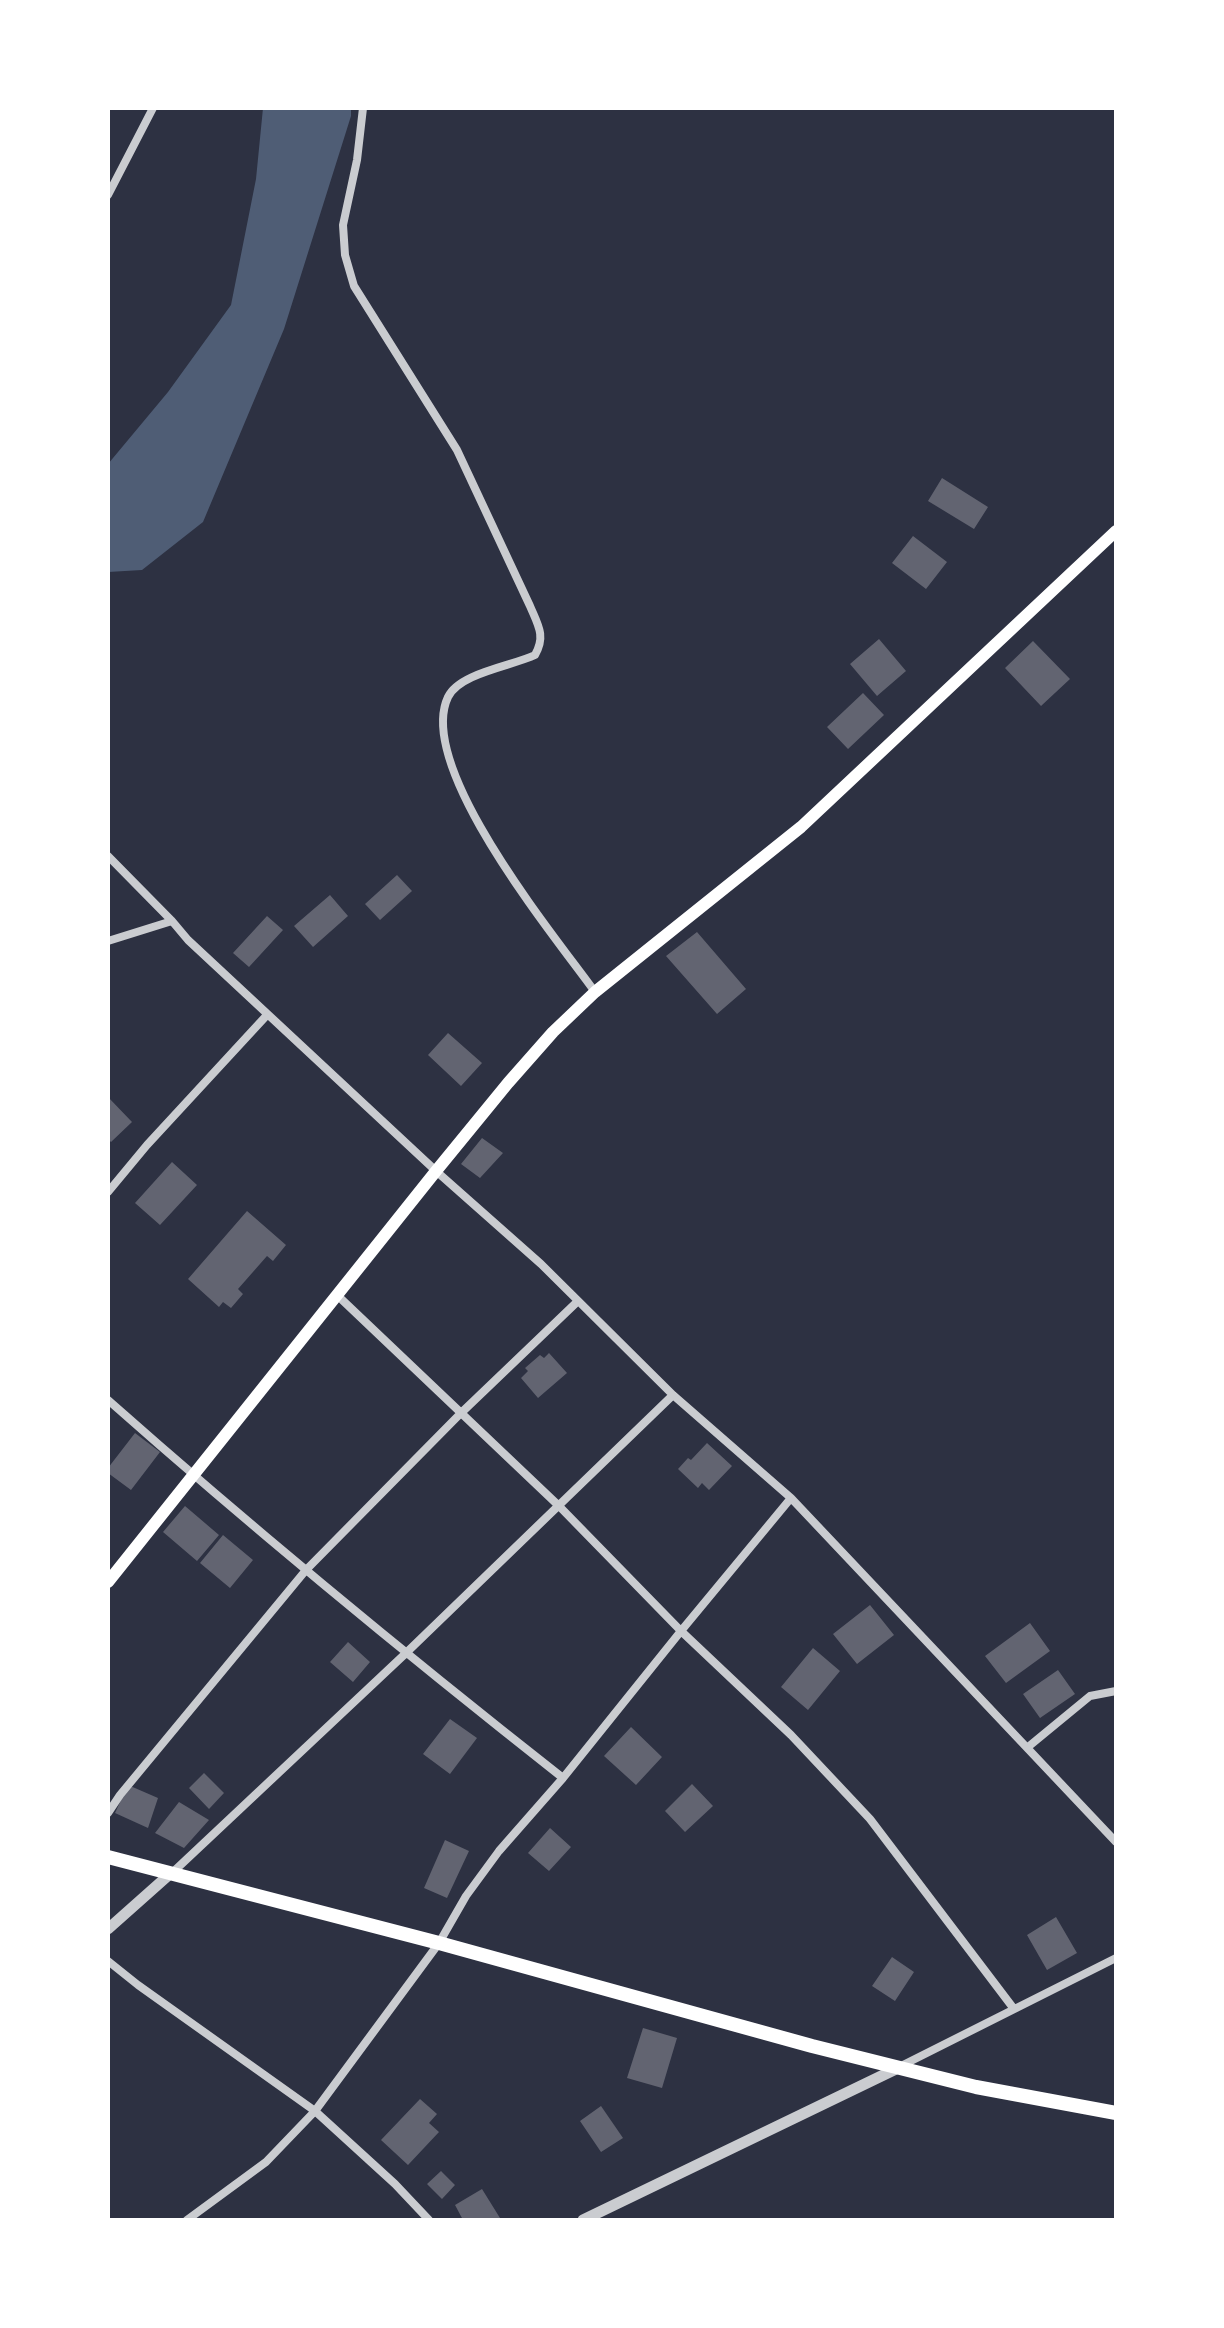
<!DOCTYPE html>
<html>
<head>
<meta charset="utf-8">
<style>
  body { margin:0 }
  #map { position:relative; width:1224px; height:2328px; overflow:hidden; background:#2d3142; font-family:"Public Sans",sans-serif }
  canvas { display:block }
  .frame { position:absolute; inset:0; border:110px solid #fff; pointer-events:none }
</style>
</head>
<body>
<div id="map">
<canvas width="1224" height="2328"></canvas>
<div class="frame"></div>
</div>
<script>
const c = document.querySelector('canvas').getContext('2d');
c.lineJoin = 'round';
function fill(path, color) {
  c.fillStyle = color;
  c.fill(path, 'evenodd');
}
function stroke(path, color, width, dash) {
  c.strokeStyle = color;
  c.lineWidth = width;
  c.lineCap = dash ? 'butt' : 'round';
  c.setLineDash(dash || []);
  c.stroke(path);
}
fill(new Path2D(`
  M263 108H351V116L284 329 203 522 142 570 108 572V464L168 392 231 305 256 179Z`), '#4f5d75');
fill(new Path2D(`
  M942 478 988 507 974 529 928 501Z
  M913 536 947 562 926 589 892 563Z
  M879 639 906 671 877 696 850 664Z
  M1033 641 1070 679 1041 706 1005 668Z
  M863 693 884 715 848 749 827 727Z
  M397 875 412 891 380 920 365 904Z
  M330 895 348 916 313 947 294 926Z
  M267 916 283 930 249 967 233 953Z
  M697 932 746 989 717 1014 666 956Z
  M448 1033 482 1063 461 1086 428 1055Z
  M108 1097 132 1122 111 1142 108 1139Z
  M482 1138 503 1153 480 1178 461 1164Z
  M172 1162 197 1185 160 1225 135 1203Z
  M247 1211 286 1245 273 1261 267 1256 238 1289 243 1294 231 1308 223 1302 219 1307 188 1279Z
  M549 1353 567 1373 538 1398 521 1378 528 1371 525 1368 540 1355 544 1358Z
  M135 1433 160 1452 131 1490 108 1473V1468Z
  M707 1443 732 1466 709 1490 702 1483 698 1488 678 1469 688 1458 691 1460Z
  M185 1506 219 1535 197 1561 163 1532Z
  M223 1535 253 1560 230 1588 200 1563Z
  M870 1605 894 1635 857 1664 833 1634Z
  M1030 1623 1050 1651 1006 1683 985 1656Z
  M348 1642 370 1662 353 1682 330 1662Z
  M813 1648 840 1671 808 1710 781 1687Z
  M1058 1670 1075 1694 1040 1718 1023 1694Z
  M450 1719 477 1738 450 1774 423 1754Z
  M631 1727 662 1757 636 1785 604 1756Z
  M204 1773 224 1793 209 1809 189 1788Z
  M692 1784 713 1806 685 1832 665 1811Z
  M128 1785 158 1798 148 1828 115 1813Z
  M179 1802 209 1820 184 1848 155 1833Z
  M550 1828 571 1847 549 1871 528 1853Z
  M445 1840 469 1851 447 1898 424 1888Z
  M1056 1917 1077 1953 1047 1970 1027 1935Z
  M892 1957 914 1972 895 2001 872 1986Z
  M643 2028 677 2038 662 2088 627 2078Z
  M420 2099 437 2114 429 2123 439 2132 408 2165 381 2140Z
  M601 2106 623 2138 601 2152 580 2121Z
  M441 2171 455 2185 442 2199 427 2184Z
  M482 2189 500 2218 463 2220 455 2205Z`), '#626471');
stroke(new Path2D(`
  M363 108 357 160 343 225 345 255 354 286 457 450 530 606C538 625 546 636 535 655 512 666 459 673 448 697 415 767 554 935 595 992
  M108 195 153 108
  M108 856 172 921 188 940 436 1171 541 1264 673 1395 791 1498 1116 1842
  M108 941 172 921
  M108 1192 147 1145 267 1015
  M337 1295 559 1506 681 1631 791 1735 870 1819 1014 2009
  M108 1400C256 1531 408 1656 563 1778
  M1028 1747 1090 1696 1116 1691
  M108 1813 120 1795 306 1570 460 1414 578 1301
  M172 1873 405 1654 673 1395
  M108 1961 138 1985 315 2111 395 2184 429 2220
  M899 2067 1116 1958
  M187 2220 266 2162 315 2111 439 1943 466 1896 499 1851 563 1778 681 1631 791 1498`), '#caccd0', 8);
stroke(new Path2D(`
  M108 1929 171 1873
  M583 2220 898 2068`), '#caccd0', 11);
stroke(new Path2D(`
  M108 1582 436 1171 508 1083 553 1032 595 992 801 827 1116 531`), '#fff', 12);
stroke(new Path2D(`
  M108 1857 439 1943 812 2046 976 2087 1116 2113`), '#fff', 14);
</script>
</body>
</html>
